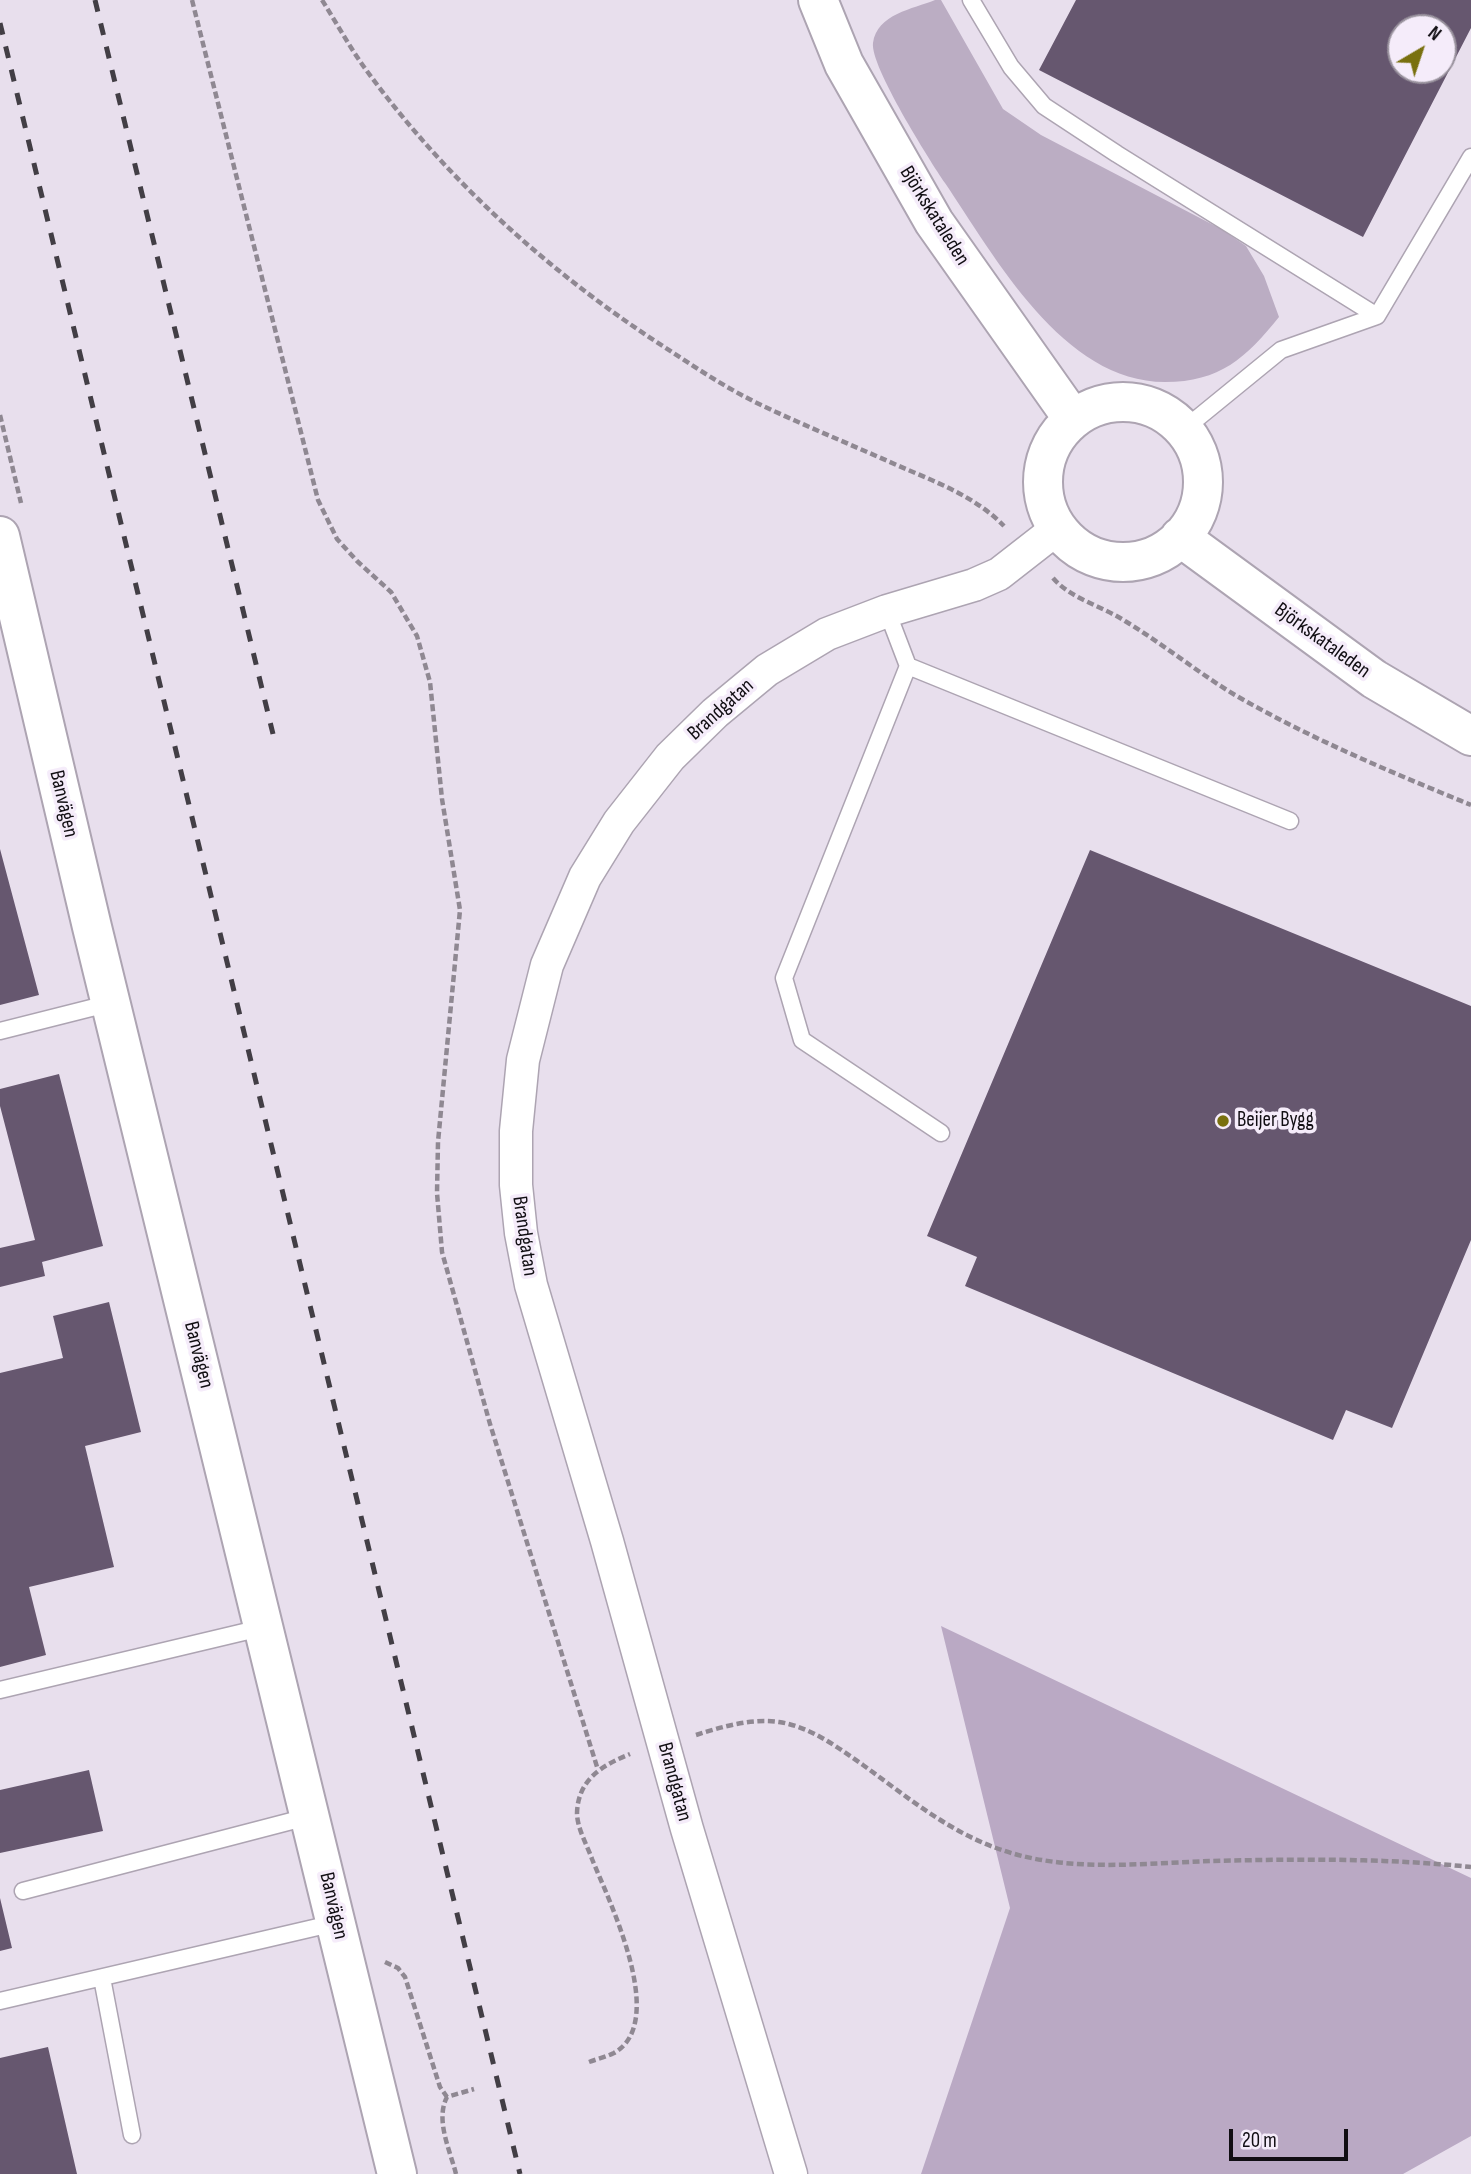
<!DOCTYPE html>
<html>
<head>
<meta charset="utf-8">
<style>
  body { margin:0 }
  #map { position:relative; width:1471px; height:2174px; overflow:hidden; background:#e8dfed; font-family:"Sofia Sans Condensed",sans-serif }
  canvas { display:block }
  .north { position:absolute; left:1387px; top:14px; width:70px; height:70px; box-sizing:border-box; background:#f5ecfa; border:2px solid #9a939e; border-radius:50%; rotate:39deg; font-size:19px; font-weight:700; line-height:28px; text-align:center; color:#110e13 }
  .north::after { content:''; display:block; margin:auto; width:24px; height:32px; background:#79700f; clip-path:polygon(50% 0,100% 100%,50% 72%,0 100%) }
  .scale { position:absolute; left:1229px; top:2129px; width:119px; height:32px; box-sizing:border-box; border:4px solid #110e13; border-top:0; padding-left:9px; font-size:21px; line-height:24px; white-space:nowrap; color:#110e13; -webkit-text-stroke:5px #f5ecfa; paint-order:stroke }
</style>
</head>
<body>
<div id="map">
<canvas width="1471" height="2174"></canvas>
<div class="north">N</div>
<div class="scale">20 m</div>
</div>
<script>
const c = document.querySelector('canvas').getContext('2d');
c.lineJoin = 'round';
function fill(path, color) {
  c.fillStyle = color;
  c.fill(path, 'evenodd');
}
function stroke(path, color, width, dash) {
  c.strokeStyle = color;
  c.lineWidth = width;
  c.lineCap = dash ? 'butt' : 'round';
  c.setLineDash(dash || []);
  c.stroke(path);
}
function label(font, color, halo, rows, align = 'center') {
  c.font = font + ' "Sofia Sans Condensed",sans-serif';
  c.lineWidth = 7;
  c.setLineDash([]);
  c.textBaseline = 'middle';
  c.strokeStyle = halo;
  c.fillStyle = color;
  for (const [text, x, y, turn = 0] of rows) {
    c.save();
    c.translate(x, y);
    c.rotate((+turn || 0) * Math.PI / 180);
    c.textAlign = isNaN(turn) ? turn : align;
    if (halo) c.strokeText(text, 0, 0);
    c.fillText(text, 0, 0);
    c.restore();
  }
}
fill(new Path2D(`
  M935 0H941L1003 109 1041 135 1221 229 1246 246 1264 276 1279 317C1246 358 1220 382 1165 382 1063 382 995 257 945 183 930 161 870 66 873 43 877 14 913 9 935 0Z`), '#bbadc3');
fill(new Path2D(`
  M941 1626 1471 1878V2136L1403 2174H921L1010 1908Z`), '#baa9c4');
fill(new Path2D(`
  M1076 0H1471V28L1363 237 1039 70ZM1401 28H1443V70H1401Z
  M0 849 39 995 0 1005Z
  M1090 850 1471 1006V1240L1392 1428 1346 1410 1333 1440 965 1286 977 1257 927 1236Z
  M59 1074 103 1246 42 1262 45 1276 0 1287V1248L35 1240 0 1106V1089Z
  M109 1302 141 1432 85 1446 114 1567 29 1587 46 1655 0 1667V1373L63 1358 53 1316Z
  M89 1770 103 1831 0 1853V1790Z
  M0 1898 12 1948 0 1951Z
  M48 2047 77 2174H0V2058Z`), '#66576f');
const service = new Path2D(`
  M971 0 1011 67 1044 106 1117 154 1377 316 1281 350 1183 430
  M1377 316 1471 157
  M887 611 908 666 784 978 802 1040 941 1133
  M908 666 1290 821
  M0 1031 111 1003
  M0 1690 265 1627
  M23 1891 311 1816
  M102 1978 132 2135
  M0 2001 335 1923`);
const minor = new Path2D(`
  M791 2174 687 1829 607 1541 531 1285 521 1233 516 1185V1131L523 1060 547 965 585 877 619 822 670 757 715 713 767 670 827 634 887 611 974 585 999 574 1058 528`);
const tertiary = new Path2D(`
  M818 0 844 64 934 222 1073 419
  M1043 482a80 80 0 1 1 160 0a80 80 0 1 1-160 0Z
  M0 536 92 927 397 2174
  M1180 537 1374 679 1471 736`);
stroke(service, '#ada4b2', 19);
stroke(minor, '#ada4b2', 35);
stroke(tertiary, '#ada4b2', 42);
stroke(new Path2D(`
  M192 0 318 500 337 539 357 561 391 592 417 636 430 682 442 799 460 910 438 1142 437 1193 442 1252 490 1424 598 1770
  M322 0C336 22 349 46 364 67 443 176 543 267 655 341 689 363 722 386 759 404 805 426 852 445 899 466 936 482 976 497 1004 526
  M0 415 21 503
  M1053 578C1071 599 1102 606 1125 621 1163 644 1197 672 1235 695 1311 739 1391 772 1471 805
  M696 1735C721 1727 752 1718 779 1722 811 1727 837 1747 863 1765 906 1796 950 1833 1002 1850 1068 1873 1144 1863 1212 1861 1298 1859 1385 1858 1471 1867
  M385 1962 398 1968 405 1977 440 2087 447 2097
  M589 2062C597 2059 606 2057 614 2053 669 2022 609 1901 592 1859 587 1845 577 1828 577 1813 578 1779 603 1765 630 1754
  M456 2174C450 2150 435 2120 447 2097L474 2089`), '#8f8892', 4.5, [7, 3.5]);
stroke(service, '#fff', 16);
stroke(minor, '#fff', 32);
stroke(tertiary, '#fff', 38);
stroke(new Path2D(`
  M95 0 273 734
  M0 23 520 2174`), '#423e45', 5, [12, 12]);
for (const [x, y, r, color] of [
  [1223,1121,7,"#79700f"]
]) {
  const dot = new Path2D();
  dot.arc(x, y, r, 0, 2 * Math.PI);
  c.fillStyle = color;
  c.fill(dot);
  stroke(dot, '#f5ecfa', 2.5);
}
label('21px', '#110e13', '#f5ecfa', [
  ["Björkskataleden",934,216,58],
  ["Björkskataleden",1322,641,36],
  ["Brandgatan",721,710,-42],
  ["Banvägen",63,804,77],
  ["Brandgatan",524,1236,82],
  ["Banvägen",198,1355,76],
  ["Brandgatan",674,1782,75],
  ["Banvägen",333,1906,77]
]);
label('21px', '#110e13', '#f5ecfa', [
  ["Beijer Bygg",1237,1121]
], 'left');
</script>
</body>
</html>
